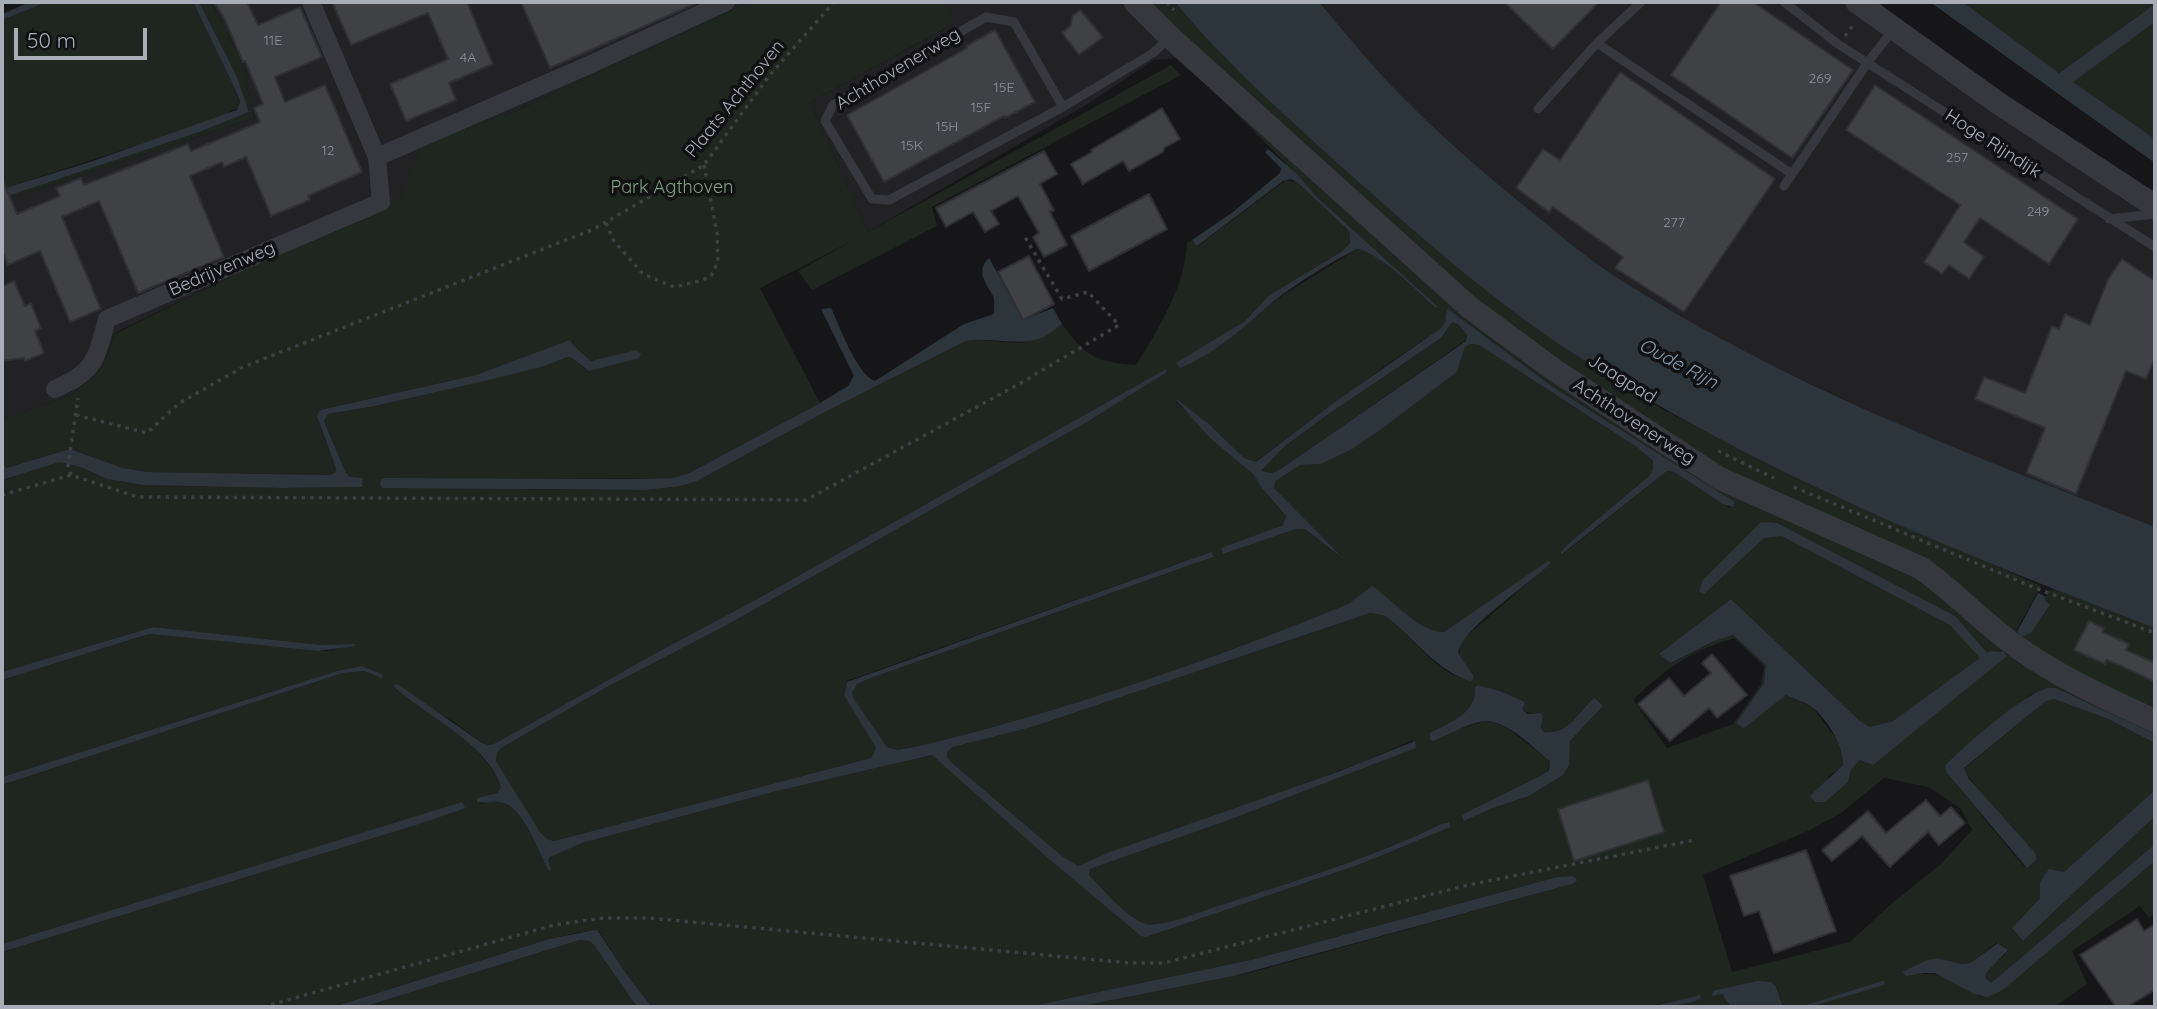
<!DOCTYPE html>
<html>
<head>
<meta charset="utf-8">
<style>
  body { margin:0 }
  #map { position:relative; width:2157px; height:1009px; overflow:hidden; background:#161618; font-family:Quicksand,sans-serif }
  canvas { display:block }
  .frame { position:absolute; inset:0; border:4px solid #a8adb8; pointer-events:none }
  .scale { position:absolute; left:14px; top:28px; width:133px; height:32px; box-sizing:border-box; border:4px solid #a8adb8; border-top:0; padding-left:9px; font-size:21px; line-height:24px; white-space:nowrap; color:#a8adb8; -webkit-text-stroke:5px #111113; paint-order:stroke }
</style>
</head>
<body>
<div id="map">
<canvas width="2157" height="1009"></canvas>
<div class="frame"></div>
<div class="scale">50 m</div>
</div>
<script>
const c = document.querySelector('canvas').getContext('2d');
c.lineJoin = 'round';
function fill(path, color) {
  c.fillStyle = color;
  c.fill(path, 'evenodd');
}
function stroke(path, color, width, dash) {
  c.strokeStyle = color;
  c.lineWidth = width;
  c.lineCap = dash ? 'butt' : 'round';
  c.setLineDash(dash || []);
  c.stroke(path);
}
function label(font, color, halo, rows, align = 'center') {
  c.font = font + ' Quicksand,sans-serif';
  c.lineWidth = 7;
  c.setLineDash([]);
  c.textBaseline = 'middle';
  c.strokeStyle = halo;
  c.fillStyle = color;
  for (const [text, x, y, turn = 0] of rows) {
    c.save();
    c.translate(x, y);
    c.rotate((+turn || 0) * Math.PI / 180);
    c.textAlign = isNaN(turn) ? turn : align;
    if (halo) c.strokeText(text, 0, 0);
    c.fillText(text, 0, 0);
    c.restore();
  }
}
fill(new Path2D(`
  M211 2H750L514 112 421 144 403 196 368 218 246 269 115 333 102 368 70 396 2 419V201L254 118 240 58Z
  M945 2H1123L1178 58 1154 60 1086 105 868 232 810 102 954 24Z
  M1305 2H1860L2155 197V544L1639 304 1457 162Z`), '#222225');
fill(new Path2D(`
  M47 2H193L236 91 240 107 209 122 2 189V20Z
  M199 2H211L240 58 254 118 2 201V198L202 131 249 112Z
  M750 2H945L955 23 810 102 868 232 1171 65 1181 75 932 207 937 226 812 290 798 271 852 241 760 288 820 403 689 473 673 478 440 479 532 490H646L681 486 697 481 825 412 966 341C985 338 998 343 1016 343 1034 343 1048 333 1062 324 1086 357 1096 362 1136 365 1158 330 1186 284 1187 243L1192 240 1198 246 1286 180 1298 183 1347 229 1350 234V243L1341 252 1268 296 1245 321 1177 363 1180 368 1277 299 1357 249C1383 254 1415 291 1436 308L1438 307 1318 198 1296 173 1123 2H1175L1227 60 1383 203 1476 282 1567 349 1664 410 1771 465 2041 586 2004 652 1991 651 1893 721 1870 727 1860 721 1731 599 1660 654 1672 663 1712 642 1733 635 1767 665 1764 683 1736 723 1786 695 1812 707 1839 742 1844 754 1843 765 1827 778 1848 782 1851 770 1860 760 2007 656 2022 637 2031 633 2050 605 2045 599 2049 590H2057L2155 628V734L2056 688 2044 689 2028 696 1947 773 2019 861 2027 868 1964 769 2046 701 2054 699 2108 719 2155 743V790L2064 873 2040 882V898L2012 928 2023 941 2155 816V844L1991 983 1985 978 1987 972 2008 951 2001 944 1996 943 1970 963 1962 964 1937 958 1927 960 1907 976C1944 968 1951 983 1982 997L2016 979 2155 861V914L2149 918 2140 906 2072 951 2087 984 2054 1007H1810L1822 1003 1800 1007H1783L1776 987 1722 994 1731 1007H1668L1701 999 1700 995 1650 1007H1077L1249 973 1572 884 1577 881 1572 876 1557 877 1255 959 1027 1007H652L630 979 599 931 581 932 549 939 333 1007H2V952L416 825 464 805 462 803 2 944V785L343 673 364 671 381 678 383 677 382 674 362 666 337 671 2 777V680L149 634 318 651H331L354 644 322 645 153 627 2 672V480L60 462 80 467 107 479 143 485 281 488 362 487V478L350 477 346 473 324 420 328 414 375 406 481 382 570 357 585 369 604 359 591 361 576 347 519 360 476 375 320 410 321 429 336 469 335 473 329 475 148 472 123 468 70 449 6 468 2 459V419L70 396 102 368 115 334 246 269 368 218 402 196 421 144 514 112ZM1449 310 1553 387 1735 502 1730 508 1674 472 1667 471 1563 554 1561 552 1568 544 1649 476 1653 469V461L1638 448 1479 345 1471 344 1465 347 1457 372 1387 425 1321 464 1300 465 1276 481 1274 488 1323 539 1341 555 1340 557 1305 529H1296L1223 554 1221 548 1283 525 1286 516 1262 488 1253 474 1211 439 1194 418 1176 402 1177 399 1210 425 1244 458 1255 462 1385 366 1441 328 1446 321ZM1166 369V372L1087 422 725 626 607 687 501 748 497 753 496 761 540 832 547 839 554 841 871 758 876 748 844 692 847 681 1211 552 1213 557 1196 563 871 678 857 684 852 693 854 699 887 747 898 750 919 746C1065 711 1209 661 1348 604L1371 587C1394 600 1419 632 1444 632L1551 563 1462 640 1458 653 1472 674C1467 676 1461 678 1456 676 1434 668 1408 633 1388 618L1383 615 1370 613 1032 727 953 747 947 752V757L951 762 1062 856 1078 866 1363 762 1413 740 1416 748 1229 820 1090 869 1089 875C1103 889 1128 919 1146 924 1163 928 1206 910 1224 904 1297 880 1372 858 1441 824L1449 822 1451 827 1358 865 1146 937 932 755 773 792 582 843 555 854 548 861H544C539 847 521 811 508 804 500 799 490 802 480 804L477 798 497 793 501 787C490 751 426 708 395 689L453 721 482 743 489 745 496 743 656 653 759 598ZM1734 638 1764 666 1761 684 1733 724 1667 748 1633 700C1667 668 1688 652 1734 638ZM1478 685 1500 691 1525 702 1523 711 1543 716 1541 729 1543 732C1567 735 1577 716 1592 699L1603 706 1570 741 1563 775 1529 796 1493 808 1464 821 1467 812 1542 775 1548 770 1550 761 1507 728 1496 723 1484 721 1463 728 1430 733C1450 722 1477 713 1475 687ZM1884 778 1929 787 1961 809 1972 830 1941 864 1891 904 1850 942 1732 972 1703 875 1808 831 1841 813Z
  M1963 2H2155V4L2059 73Z
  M2155 22V139L2072 82Z
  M1452 322 1458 323 1467 335 1466 340 1282 468 1273 473 1261 471 1285 446 1323 418 1441 338Z
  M580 940 589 941 594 945 637 1007H363Z`), '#1e261f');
fill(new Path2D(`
  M30 2H47L2 20V14Z
  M193 2H199L236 75 249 112 202 131 2 198V189L90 162 237 110 240 102 236 91Z
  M1175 2H1319C1341 28 1362 54 1384 78 1430 127 1482 172 1534 214 1560 235 1585 257 1613 275 1781 384 1970 455 2155 527V628C1953 551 1750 469 1568 350 1488 297 1415 232 1343 168 1285 115 1225 63 1175 2Z
  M1930 2H1963L2059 73 2155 4V22L2073 82 2155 139V163Z
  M1268 149 1296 173 1318 198 1438 307 1436 308C1416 291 1382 254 1357 249 1332 261 1289 288 1269 305 1242 329 1214 354 1180 368L1176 363 1245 321 1268 296 1341 252 1350 243V234L1347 229 1298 183 1291 179 1283 181 1197 246 1192 240 1233 212 1280 173 1281 168 1265 152Z
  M989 258 1023 320 1053 308 1062 324C1056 328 1050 334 1044 337 1019 348 992 336 966 341L825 412 697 481 681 486 646 490 382 488 380 485 381 479 385 478 627 479 673 478 689 473 820 403 848 386 854 376 821 309 831 308C839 325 857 375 875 381L964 324 994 314C994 308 995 301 993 296 986 283 975 271 989 258Z
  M1448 309 1553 387 1735 502 1733 507 1723 504 1674 472 1667 471 1562 554 1561 552 1568 544 1649 476 1653 469V461L1638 448 1479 345 1471 344 1465 347 1457 372 1387 425 1352 449 1321 464 1300 465 1276 481 1274 488 1346 561 1305 529H1296L1223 554 1221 548 1283 525 1286 516 1262 488 1253 474 1211 439 1176 400 1177 399 1210 425 1244 458 1256 462 1335 402 1441 328 1446 321V314ZM1452 322 1458 324 1467 335 1466 341 1282 468 1273 473 1261 471 1285 446 1323 418 1441 338Z
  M570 340 573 345 591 361 637 350 641 354 639 358 589 371 570 357 565 358 541 367 481 382 375 406 328 414 324 421 346 473 350 477 363 478 362 487 281 488 143 485 107 479 80 467 60 462 2 480V460L6 468 70 449 123 468 148 472 329 475 335 473 336 469 317 416 320 410 476 375Z
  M1166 369 1167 372 1087 422 725 626 607 687 501 748 497 753 496 761 540 832 547 839 554 841 871 758 876 748 844 695 847 682 1211 552 1214 557 1196 563 871 678 857 684 852 693 854 699 887 747 898 750 919 746C1065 711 1209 661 1348 604L1372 586C1393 600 1419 632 1444 632L1548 561 1551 563C1532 582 1461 629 1458 653L1473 675V679L1470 681C1436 670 1416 640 1388 618L1383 615 1370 613 1032 727 953 747 947 752V757L951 762 1062 856 1078 866 1110 852 1340 771 1415 741 1416 748 1229 820 1090 869 1089 875C1103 889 1128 919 1146 924 1161 928 1208 909 1224 904 1297 880 1372 858 1441 824L1449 822 1451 827 1358 865 1146 937 1141 936 1048 858 932 755 773 792 582 843 550 857 548 861 551 869 549 871C539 853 524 809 504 803 495 800 486 804 477 802V798L497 793 501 787C489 745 424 714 394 687L395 684 399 685 482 743 489 745 496 743 656 653 759 598Z
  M1761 522 1777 523 1955 616 1987 653 1991 651 2004 652 2007 656 1873 765 1860 760 1851 770 1848 782 1825 802H1815L1810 796 1843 765C1844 746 1827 719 1812 707 1805 702 1794 699 1786 695L1744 728 1736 723 1764 683 1766 665 1733 635 1712 642 1671 663 1659 654 1731 599 1860 721 1870 727 1893 721 1980 658 1950 625 1782 536 1764 538 1704 594 1699 592 1703 580Z
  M2038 593 2046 597 2045 600 2050 605 2031 633 2022 637 2017 632Z
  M153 627 322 645 354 644 356 646 318 651 149 634 2 680V672Z
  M362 666 382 674 383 677 381 678 364 671 343 673 2 785V777L337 671Z
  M1478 685 1500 691 1525 702 1523 710 1527 714 1541 713 1543 716 1541 728 1543 732C1569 735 1577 713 1594 698L1603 706 1570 741 1569 765 1563 775 1529 796 1493 808 1464 821 1462 816 1467 812 1542 775 1549 770 1550 761C1531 747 1505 716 1479 722 1463 726 1448 735 1433 741L1430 740V733C1450 722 1477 713 1475 687Z
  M2048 688H2056L2155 734V743L2108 719 2054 699 2046 701 1964 768 1969 779 2036 854V860L2027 868 1947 773 1945 766C1963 747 2024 693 2048 688Z
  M2155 790V816L2023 941 2012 928 2040 898V882L2049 869 2064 872Z
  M462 802 465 807 463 809 416 825 2 952V944Z
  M2155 844V861L2016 979 2001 991 1987 997 1974 994 1935 973H1924L1907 976 1902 972 1927 960 1937 958 1962 964 1970 963 1998 943 2008 950 1987 972 1985 978 1991 983Z
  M1572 876 1576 878 1577 881 1572 884 1234 976 1077 1007H1027L1255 959 1557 877Z
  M595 930 598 931 630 979 652 1007H637L594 945 589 941 580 940 363 1007H333L549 939Z
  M1757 981 1771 982 1776 987 1783 1007H1731L1722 994 1712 996 1713 991Z
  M1882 981 1885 982 1884 985 1810 1007H1800Z
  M1700 995 1701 999C1684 1005 1668 1007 1650 1007Z`), '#2c353c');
const building = new Path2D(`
  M214 2H247L258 25 300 7 322 57 275 77 285 102 325 85 362 172 308 196 310 200 271 216 246 157 224 167 222 162 190 176 224 257 138 293 99 201 62 217 101 309 70 322 40 251 8 265 2 251V178L17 214 60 196 56 188 81 178 84 185 188 144 191 151 260 122 254 108 263 104 245 61 243 62 225 20Z
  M332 2H467L493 64 449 83 456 100 406 121 390 84 448 59 428 13 351 45Z
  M521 2H699L550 68Z
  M1504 2H1599L1553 49Z
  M1721 2H1753L1853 70 1792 158 1671 75Z
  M1080 10 1103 37 1079 55 1062 33 1071 25 1072 16Z
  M995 30 1035 102 1005 118 1004 116 884 182 847 115 967 48 966 46Z
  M1620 72 1775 179 1684 312 1615 268 1623 257 1553 207 1549 212 1516 188 1543 149 1560 160Z
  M1875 85 2078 219 2049 264 1980 218 1964 242 1984 257 1969 279 1949 265 1942 274 1924 262 1960 205 1846 130Z
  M1162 108 1180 139 1164 148 1163 152 1129 171 1123 161 1083 184 1071 164 1092 152 1091 150Z
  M1044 151 1057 174 1040 184 1054 210 1050 212 1067 245 1044 257 1033 237 1039 233 1018 196 991 211 999 224 985 232 973 212 946 227 936 208Z
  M1149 194 1167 229 1089 271 1071 236Z
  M1029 256 1054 304 1023 320 998 272Z
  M2122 259 2155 281V358L2146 379 2126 371 2076 494 2026 473 2045 428 1975 399 1984 377 2025 393 2052 326 2059 329 2065 314 2090 325 2108 279Z
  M14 281 25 306 31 303 41 328 35 331 44 353 25 361 24 358 2 361V286Z
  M2089 621 2104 628 2102 632 2129 644 2126 650 2155 663V682L2119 665 2106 660 2105 664 2074 650Z
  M1712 654 1747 695 1717 718 1709 708 1670 741 1638 704 1669 678 1684 696 1711 673 1702 663Z
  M1648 780 1664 832 1574 861 1558 809Z
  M1926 800 1940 816 1951 807 1965 823 1939 845 1928 832 1890 867 1862 836 1832 861 1822 850 1868 811 1886 833Z
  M1806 850 1836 931 1774 953 1759 911 1744 916 1730 876Z
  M2137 919 2144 931 2155 924V990L2127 1007H2116L2080 955Z`);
fill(building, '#404145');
stroke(building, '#303034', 2);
stroke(new Path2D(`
  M1167 2 1174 10
  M1845 36 1855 23
  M606 223 614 241 643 274 674 287 700 281 711 276 718 262 717 233 704 165
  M76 415 147 433 178 404 243 367 594 229 704 165 769 76 834 2
  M1718 451 1774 478
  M71 475 68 466 78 398
  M1794 487 2038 589 2155 633
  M2 495 71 475 138 497 806 500 1019 384 1119 325 1088 292 1062 299 1023 234
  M263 1007 554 925 603 918H649L1130 963H1164L1468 885 1695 840`), '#3d3f44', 3.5, [3.5, 5]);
stroke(new Path2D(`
  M1641 2 1597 43 1792 174
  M1784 2 1838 44 2155 247
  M1063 107 1014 22 986 17 833 105 825 121 872 199 889 200 1063 107 1153 53 1169 38
  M1538 109 1597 43
  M1784 186 1868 62 1893 30
  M2109 219 2155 214`), '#37383d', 9);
stroke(new Path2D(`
  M377 157 589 65 726 2
  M55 389C96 371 96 359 107 319L381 202 377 157 311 2`), '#37383d', 18);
stroke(new Path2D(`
  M1135 2 1170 37 1469 307 1553 369 1719 478 1921 568C1955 592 1983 623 2017 647 2060 678 2108 699 2155 721
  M1857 2 1998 103 2155 206`), '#37383d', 23);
label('14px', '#8e929b', null, [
  ["11E",273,41],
  ["4A",468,58],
  ["269",1820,79],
  ["15E",1004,88],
  ["15F",981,108],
  ["15H",947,127],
  ["15K",912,146],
  ["12",328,151],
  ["257",1957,158],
  ["249",2038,212],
  ["277",1674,223]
]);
label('18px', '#a8adb8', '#111113', [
  ["Achthovenerweg",898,69,-31],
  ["Plaats Achthoven",735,99,-51],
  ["Hoge Rijndijk",1993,144,33],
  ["Bedrijvenweg",222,269,-23],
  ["Jaagpad",1622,379,32],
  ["Achthovenerweg",1634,422,33]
]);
label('18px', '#7fa381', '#111113', [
  ["Park Agthoven",672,188]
]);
label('italic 19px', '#7f9bb3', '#111113', [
  ["Oude Rijn",1678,364,28]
]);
</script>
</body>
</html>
